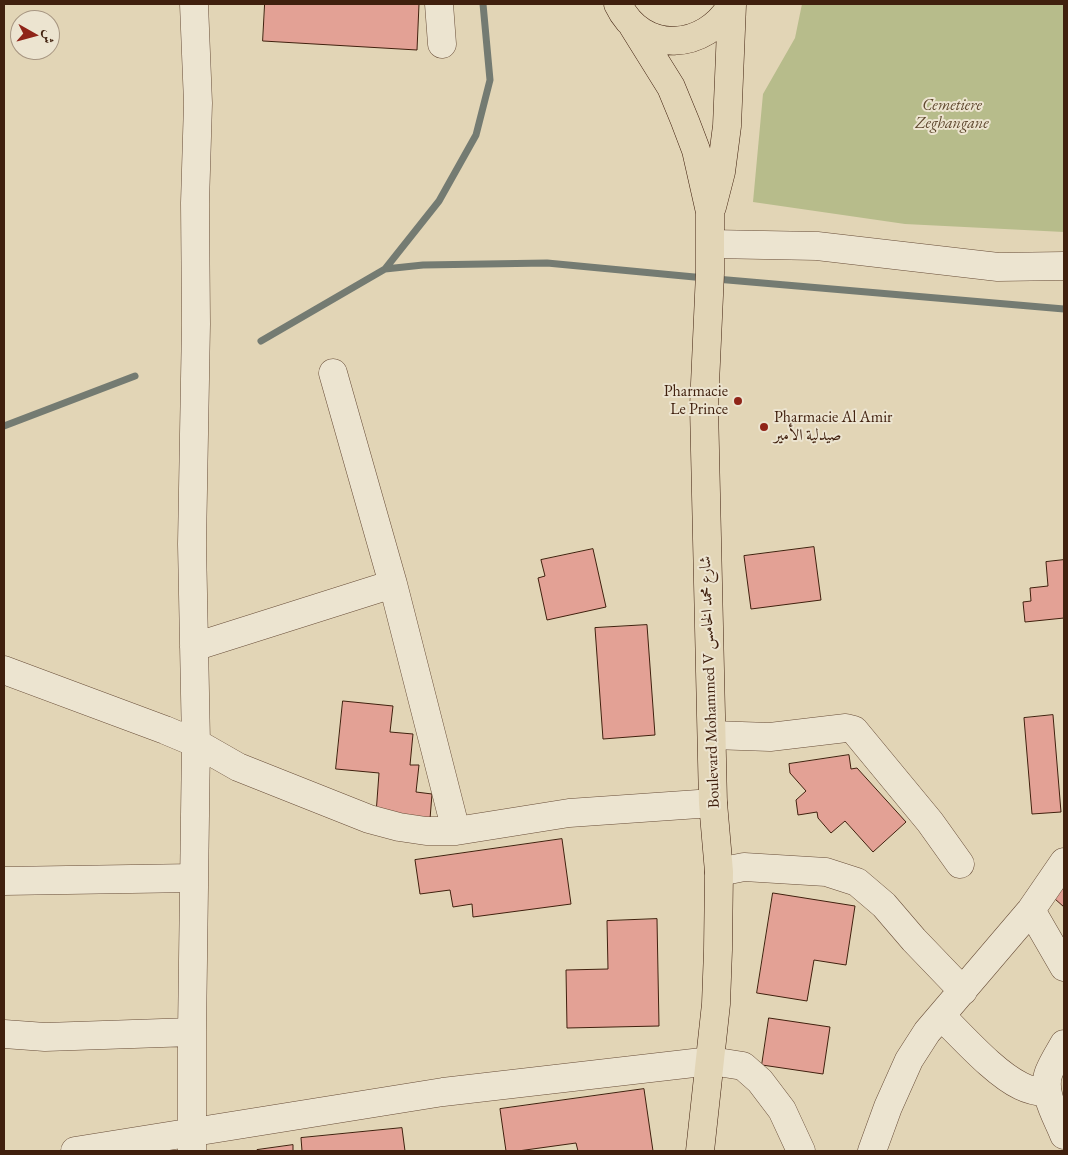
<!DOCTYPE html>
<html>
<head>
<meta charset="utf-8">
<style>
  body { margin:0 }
  #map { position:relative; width:1068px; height:1155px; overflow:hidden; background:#e2d5b6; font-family:"EB Garamond",Amiri,serif }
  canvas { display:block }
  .frame { position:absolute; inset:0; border:5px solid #40200e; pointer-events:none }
  .north { position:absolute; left:10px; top:10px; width:50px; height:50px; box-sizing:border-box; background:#ece4d0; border:1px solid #a79682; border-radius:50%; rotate:97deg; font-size:14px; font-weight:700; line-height:20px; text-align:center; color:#40200e }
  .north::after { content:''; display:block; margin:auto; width:18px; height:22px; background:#8f2418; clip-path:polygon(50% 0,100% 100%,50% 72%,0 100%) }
</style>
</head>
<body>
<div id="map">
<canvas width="1068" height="1155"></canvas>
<div class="frame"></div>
<div class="north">ش</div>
</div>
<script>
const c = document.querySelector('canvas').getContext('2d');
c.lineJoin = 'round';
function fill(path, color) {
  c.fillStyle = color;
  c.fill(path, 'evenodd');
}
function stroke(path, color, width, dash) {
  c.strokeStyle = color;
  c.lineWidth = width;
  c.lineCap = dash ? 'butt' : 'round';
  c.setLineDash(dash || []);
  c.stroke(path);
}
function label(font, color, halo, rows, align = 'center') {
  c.font = font + ' "EB Garamond",Amiri,serif';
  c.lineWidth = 4;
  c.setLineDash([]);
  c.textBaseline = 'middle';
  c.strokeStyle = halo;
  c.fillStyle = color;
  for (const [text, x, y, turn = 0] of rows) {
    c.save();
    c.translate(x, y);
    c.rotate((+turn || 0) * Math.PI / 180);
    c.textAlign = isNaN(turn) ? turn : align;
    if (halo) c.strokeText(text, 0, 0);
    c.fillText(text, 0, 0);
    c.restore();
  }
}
fill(new Path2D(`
  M802 4H1064V232L905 224 753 202 763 94 795 38Z`), '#b7bc8b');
stroke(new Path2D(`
  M385 269 423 265 547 263 705 278
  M716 279 1064 309
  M261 341 385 269 439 201 476 135 490 80 483 4
  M4 426 135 376`), '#747b72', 7);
const building = new Path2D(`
  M265 4H419L417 50 263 41Z
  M814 547 821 600 751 609 744 556Z
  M593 549 606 607 547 620 538 578 545 576 541 560Z
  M1064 560V618L1025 622 1023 602 1031 601 1030 588 1048 586 1046 562Z
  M647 625 655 735 603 739 595 628Z
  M343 701 393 706 390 732 413 734 410 765H419L416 792 432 794 430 819 376 814 379 773 336 769Z
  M1053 715 1061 812 1032 814 1024 718Z
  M849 755 851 769 857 768 906 822 873 852 845 821 831 833 818 818 817 812 798 815 796 800 806 791 790 773 789 764Z
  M562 839 571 904 473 917 472 904 453 907 450 890 420 894 415 860Z
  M1064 887V907L1055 899Z
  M773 893 855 906 846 965 814 960 807 1001 757 993Z
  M657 919 659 1026 567 1028 566 970 608 969 607 921Z
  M769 1018 830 1027 823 1074 762 1065Z
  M644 1089 653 1151H578L576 1143 518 1151H506L500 1109Z
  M402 1128 405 1151H302L301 1138Z
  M293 1145V1151H257V1150Z`);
fill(building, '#e3a195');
stroke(building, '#40200e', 1);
const minor = new Path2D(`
  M439 4 442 44
  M711 244 817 246 998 267 1064 266
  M333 373 393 584 456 831
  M194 647 393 584
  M4 670 165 730 196 743 238 767 369 819 399 827 426 831H456L569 813 713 803
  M712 735 770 737 846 728 854 730 930 822 960 864
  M719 872 744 867 826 872 857 882 884 905 914 940 963 991
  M4 881 194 878
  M1031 910 1064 967
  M941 1016C963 1037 994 1073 1021 1086 1029 1090 1039 1092 1048 1093
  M4 1034 45 1037 192 1032
  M1064 1044C1059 1053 1053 1062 1049 1072 1041 1092 1057 1117 1064 1135
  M75 1151 443 1092 711 1061 743 1066 760 1081 782 1110 801 1151
  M192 1151V1032L196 743 192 544 196 324 195 203 198 103 194 4
  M872 1151 888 1107 909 1060 927 1032 1031 910 1064 862`);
const major = new Path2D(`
  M618 4C642 55 706 51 732 4
  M633 26 671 87 685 121 696 150 710 212V273L704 406 713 803 719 872 718 950 716 1004 700 1151
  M712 207 721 172 727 126 732 5`);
stroke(minor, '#684d38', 29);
stroke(major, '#40200e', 29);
stroke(minor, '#ece4d0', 28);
stroke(major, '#e2d5b6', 28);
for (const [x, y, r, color] of [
  [738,401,5,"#8f2418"],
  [764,427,5,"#8f2418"]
]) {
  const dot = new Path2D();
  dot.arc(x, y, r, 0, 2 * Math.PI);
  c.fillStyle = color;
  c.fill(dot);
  stroke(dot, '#ece4d0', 2);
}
label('italic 16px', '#5e472d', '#ece4d0', [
  ["Cemetiere",952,106],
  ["Zeghangane",952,124]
]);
label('16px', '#40200e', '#ece4d0', [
  ["Pharmacie",728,392],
  ["Le Prince",728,410],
  ["Pharmacie Al Amir",774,418,"left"],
  ["صيدلية الأمير",774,436,"left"]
], 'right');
label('16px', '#40200e', '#ece4d0', [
  ["Boulevard Mohammed V شارع محمد الخامس",710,682,-92]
]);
</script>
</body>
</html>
